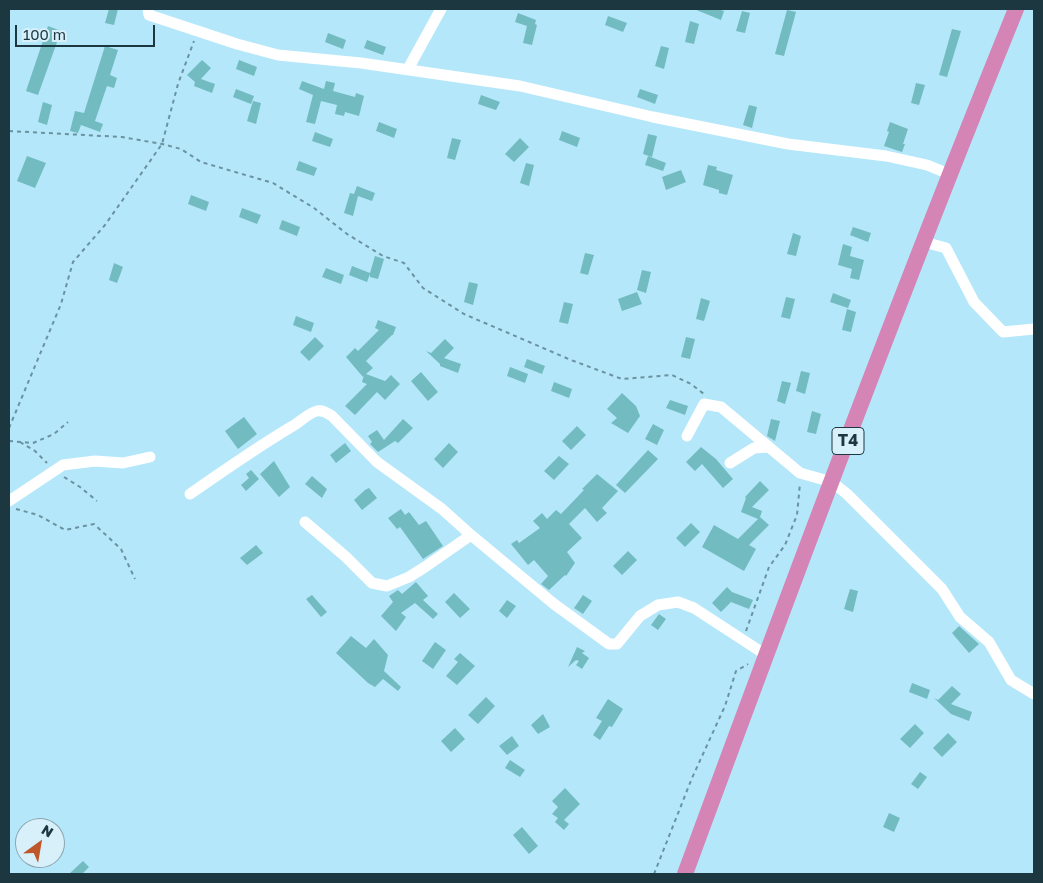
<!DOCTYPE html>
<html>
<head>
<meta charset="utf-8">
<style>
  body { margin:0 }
  #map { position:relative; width:1043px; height:883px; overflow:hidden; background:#b4e7fa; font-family:"Golos Text",sans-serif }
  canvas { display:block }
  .frame { position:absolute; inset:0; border:10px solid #1c3740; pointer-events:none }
  .north { position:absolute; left:15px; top:818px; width:50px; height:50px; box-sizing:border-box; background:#d7f0fa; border:1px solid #8ca6b0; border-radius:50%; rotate:32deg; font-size:14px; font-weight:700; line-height:20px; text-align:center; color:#1c3740 }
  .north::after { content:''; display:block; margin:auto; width:18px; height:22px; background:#be582a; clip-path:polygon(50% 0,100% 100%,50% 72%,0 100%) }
  .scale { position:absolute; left:15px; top:25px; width:140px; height:22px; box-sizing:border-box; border:2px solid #1c3740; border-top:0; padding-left:6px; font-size:15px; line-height:18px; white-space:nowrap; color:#1c3740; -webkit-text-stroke:4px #d7f0fa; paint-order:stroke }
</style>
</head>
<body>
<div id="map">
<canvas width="1043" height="883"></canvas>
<div class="frame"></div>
<div class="north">N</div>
<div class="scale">100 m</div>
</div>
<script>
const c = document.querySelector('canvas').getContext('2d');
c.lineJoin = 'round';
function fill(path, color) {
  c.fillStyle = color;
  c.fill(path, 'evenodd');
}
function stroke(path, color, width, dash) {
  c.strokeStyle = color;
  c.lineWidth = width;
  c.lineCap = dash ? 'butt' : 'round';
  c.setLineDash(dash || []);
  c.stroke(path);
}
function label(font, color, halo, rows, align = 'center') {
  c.font = font + ' "Golos Text",sans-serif';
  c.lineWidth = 4;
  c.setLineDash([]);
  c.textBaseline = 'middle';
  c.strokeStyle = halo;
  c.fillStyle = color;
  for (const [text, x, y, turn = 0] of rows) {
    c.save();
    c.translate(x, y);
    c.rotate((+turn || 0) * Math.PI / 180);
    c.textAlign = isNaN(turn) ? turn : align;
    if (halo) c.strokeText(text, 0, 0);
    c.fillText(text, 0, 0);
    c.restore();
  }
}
fill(new Path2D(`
  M109 9H118L114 25 105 23Z
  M694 9H718L724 11 721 20Z
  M787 10 796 12 784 56 775 54Z
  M742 11 750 13 745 33 736 31Z
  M518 13 536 20 535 24 537 25 532 45 523 43 527 26 515 22Z
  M608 16 627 23 623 32 605 25Z
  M690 21 699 24 694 44 685 42Z
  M48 26 61 31 38 95 26 91Z
  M952 29 961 31 947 77 939 75Z
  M328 33 346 40 343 49 325 42Z
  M367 40 386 47 383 55 364 48Z
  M105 46 118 50 110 75 117 78 114 88 107 86 95 121 103 124 100 132 81 125 78 133 70 131 75 111 84 113Z
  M661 46 669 48 664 69 655 66Z
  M202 60 211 68 201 79 215 84 212 93 194 86 195 82 187 75Z
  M239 60 257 67 254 76 236 69Z
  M302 81 324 89 326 81 335 83 333 91 355 97 356 93 364 96 359 116 345 112 344 116 335 114 337 105 321 101 315 124 306 122 313 95 299 89Z
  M916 83 925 85 919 105 911 103Z
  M236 89 254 96 251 104 233 97Z
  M640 89 658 95 655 104 637 97Z
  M481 95 500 102 496 110 478 104Z
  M253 101 261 103 256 124 247 121Z
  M43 102 52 105 47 125 38 122Z
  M749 105 757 107 752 128 743 125Z
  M379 122 397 129 394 138 376 131Z
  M890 122 908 129 903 144H905L902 152 884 146 889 132 887 131Z
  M562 131 580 138 577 147 559 140Z
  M315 132 333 139 330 147 312 141Z
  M648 134 657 136 652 157 643 154Z
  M452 138 461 140 455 160 447 158Z
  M520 138 529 147 514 162 505 154Z
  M27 156 46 163 35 188 17 181Z
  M648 156 666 163 663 171 645 165Z
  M299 161 317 168 314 176 296 170Z
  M526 163 534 165 529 186 520 183Z
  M708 165 717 167 716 170 733 175 727 195 719 193V190L703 185Z
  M681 170 686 182 666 190 662 177Z
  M357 186 375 193 372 201 358 196 353 216 344 213 350 193 354 194Z
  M191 195 209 202 206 211 188 204Z
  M242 208 261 215 257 224 239 217Z
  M282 220 300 227 297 236 279 229Z
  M853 227 871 233 868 242 850 235Z
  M793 233 801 236 796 256 787 254Z
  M843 244 852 247 850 256 864 260 859 280 850 278 852 269 838 265Z
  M585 253 594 255 588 275 580 273Z
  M375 256 384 259 378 279 370 277V274L367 282 349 275 352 266 370 273Z
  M114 263 123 267 117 283 109 280Z
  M326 268 344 275 341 284 322 277Z
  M642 270 651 272 646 293 637 290Z
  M469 282 478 284 473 305 464 302Z
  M637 292 642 304 622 311 618 299Z
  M833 293 851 300 848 308 830 302Z
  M786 297 795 299 790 319 781 317Z
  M701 298 710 301 704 321 696 319Z
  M564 302 573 304 568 324 559 322Z
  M847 309 856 312 851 332 842 330Z
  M296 316 314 323 311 332 293 325Z
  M378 320 396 327 393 335H392L366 361 373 368 366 374 385 381 391 375 400 384 385 400 377 392 355 415 345 406 367 384 362 382 364 375 363 377 346 357 355 348 358 351 379 330 375 328Z
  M315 337 324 346 309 361 300 352Z
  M686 337 695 339 690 359 681 357Z
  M445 339 454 348 444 358 461 364 458 373 440 366V364L426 351 431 353Z
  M527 359 545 366 542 374 524 367Z
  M510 367 528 374 525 383 507 376Z
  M801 371 810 373 805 394 796 391Z
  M421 372 438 392 428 401 411 381Z
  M782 381 791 383 785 404 777 401Z
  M554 382 572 389 569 398 551 391Z
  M622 393 636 406 640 416 628 433 611 423 617 418 607 409Z
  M670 400 688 406 685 415 666 408Z
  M812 411 821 414 816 434 807 432Z
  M244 417 257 434 238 449 225 431Z
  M403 419 413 428 398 443 395 441 378 452 370 444 372 442 368 436 377 430 384 440Z
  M771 419 780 421 775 441 767 436Z
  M653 424 664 430 657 445 645 439Z
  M577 426 586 435 571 450 562 441Z
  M345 443 351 451 336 463 330 455Z
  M449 443 458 452 443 468 434 459Z
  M701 447 716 459 733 479 723 488 702 464 695 471 686 462Z
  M648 450 658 459 625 493 616 485Z
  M559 456 569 464 554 480 544 471Z
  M274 461 290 487 279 497 260 474Z
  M251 470 259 479 246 491 241 485 249 478 246 474Z
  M597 474 618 491 602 508 607 513 597 522 585 508 569 524 582 538 567 552 575 563 566 576 565 575 549 590 541 584 548 576 534 560 528 565 511 544 517 540 519 543 540 528 533 521 542 513 547 519 556 510 561 514 584 490 582 489Z
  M312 476 327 489 322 498 305 484Z
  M760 481 769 490 752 507 762 511 760 517 769 525 749 545 756 549 744 571 702 547 714 525 738 539 758 519 741 512 746 498 745 497Z
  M369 488 377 498 362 510 354 500 365 490Z
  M401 509 405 515 409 512 419 525 426 521 443 546 423 559 400 527 397 529 388 518Z
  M691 523 700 532 685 547 676 538Z
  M256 545 263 553 247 565 240 558Z
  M628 551 637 560 622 575 613 566Z
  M416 582 428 596 423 600 438 614 433 619 415 603 401 613 406 617 396 631 381 616 393 602 389 596 398 590 402 594Z
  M727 587 732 592 753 600 749 609 731 602 721 612 712 603Z
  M850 589 858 591 853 612 844 609Z
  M454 593 470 609 460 618 445 602Z
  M312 595 327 612 321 617 306 599Z
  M583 595 592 601 583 614 574 608Z
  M507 600 516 606 507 618 499 611Z
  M659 614 666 619 658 630 651 625Z
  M959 626 979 644 969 653 952 633Z
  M351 636 366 648 374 639 388 655 384 671 401 687 398 691 383 679 375 687 368 683 336 653Z
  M435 642 446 650 433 669 422 661Z
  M577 647 585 651 582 653 589 658 582 669 576 665 579 661 576 660 568 667Z
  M460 653 475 666 457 685 446 676 458 662 454 659Z
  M912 683 930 690 927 699 909 692Z
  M952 686 961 694 951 704 972 712 969 721 951 714 934 698 938 700Z
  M486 697 495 706 478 724 468 715Z
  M608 699 623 709 612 727 609 726 600 740 593 735 602 721 596 718Z
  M543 714 550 727 538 734 531 725Z
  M915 724 924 733 910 748 900 739Z
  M455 728 465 739 451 752 441 741Z
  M948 733 957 742 942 757 933 748Z
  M512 736 519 746 507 755 499 746Z
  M510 760 525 770 520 777 505 768Z
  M920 772 927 777 918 789 911 784Z
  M565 788 580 804 564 820 569 824 564 830 555 822 558 818 552 814 558 807 552 801Z
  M889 813 900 818 894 832 883 827Z
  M522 827 538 846 529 854 513 835Z
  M83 861 89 867 82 874H69Z`), '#72bbc1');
stroke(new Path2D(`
  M9 131 122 137 162 144 181 149 201 162 273 183 314 208 347 234 383 256 404 263 423 288 464 314 571 360 622 379 672 375 691 384 704 394
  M9 428 61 304 73 262 105 225 162 144 178 84 194 41
  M9 441 33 443 54 434 68 422
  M20 442 35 451 47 463
  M64 477 80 487 97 501
  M16 509 38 515 65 530 94 524 121 549 135 579
  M746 631 769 567 785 545 797 515 800 483
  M654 874 692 778 725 706 736 671 748 664`), '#6a92a0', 2, [4, 4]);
stroke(new Path2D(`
  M148 9 149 15 237 44 278 55 361 63 520 86 653 117 788 144 886 156 927 165 949 174
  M408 69 441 9
  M924 242 946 248 974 302 1003 332 1034 329
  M687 436 704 404 721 407 800 473 832 482 847 494 942 589 960 617 989 642 1011 680 1034 694
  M730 463 754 448 768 447
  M190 494C223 471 256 448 291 427 299 423 308 413 317 411 323 410 327 413 332 416L377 462 442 509 471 535 554 604 609 644H617L640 616 658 605 678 602 694 608 766 655
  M9 501 63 465 95 461 123 463 150 457
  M305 522 346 557 372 583 387 586 409 577 425 567 471 535`), '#fff', 11);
stroke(new Path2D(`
  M685 874C792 584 900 295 1016 9`), '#d484b5', 16);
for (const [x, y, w] of [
  [848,441,32]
]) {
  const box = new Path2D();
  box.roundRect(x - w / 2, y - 13.5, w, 27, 4);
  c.fillStyle = '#d7f0fa';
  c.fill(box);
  stroke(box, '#1c3740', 1);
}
label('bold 16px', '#1c3740', null, [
  ["T4",848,441]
]);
</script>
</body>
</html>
